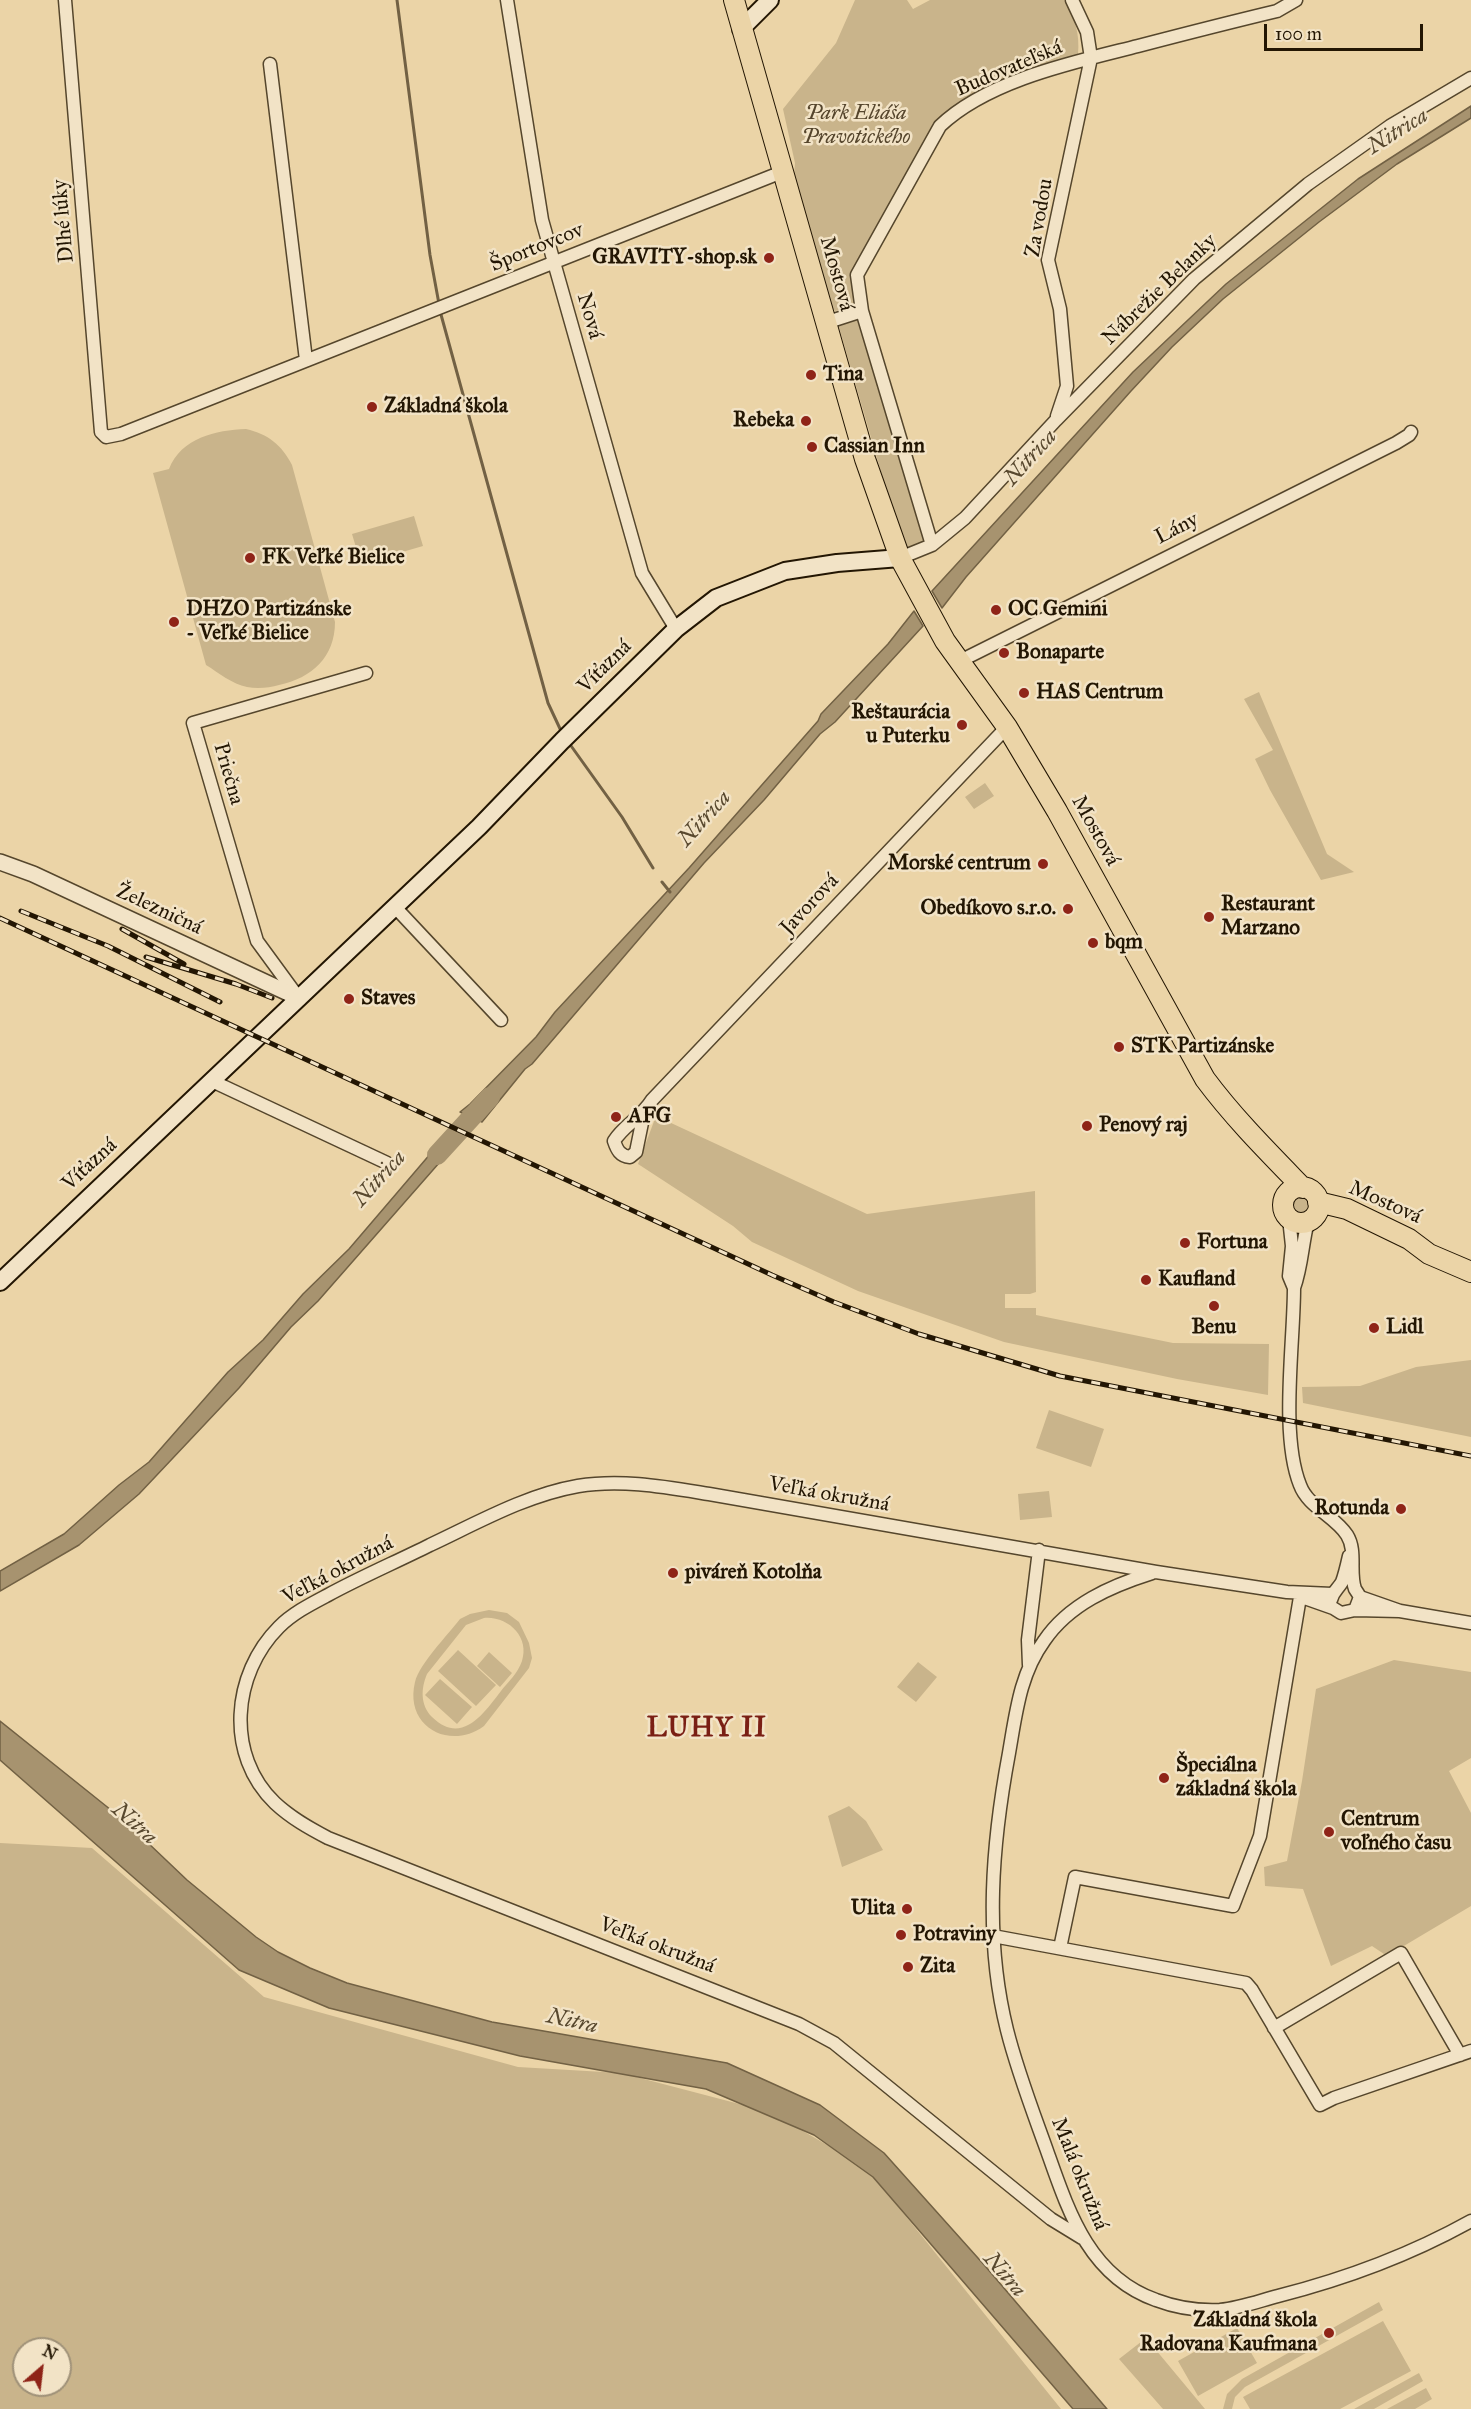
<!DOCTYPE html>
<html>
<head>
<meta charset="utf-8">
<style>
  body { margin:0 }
  #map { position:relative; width:1471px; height:2409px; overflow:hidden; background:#ebd4a7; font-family:"IM FELL Great Primer",serif }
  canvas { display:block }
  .north { position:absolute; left:12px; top:2337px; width:60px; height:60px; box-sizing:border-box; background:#f2e3c6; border:2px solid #9f9178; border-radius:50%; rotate:28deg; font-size:16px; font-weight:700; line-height:24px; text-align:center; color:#231603 }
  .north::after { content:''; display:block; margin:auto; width:21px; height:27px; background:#8f2418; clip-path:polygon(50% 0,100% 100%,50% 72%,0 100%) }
  .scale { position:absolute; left:1264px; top:24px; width:159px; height:27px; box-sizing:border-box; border:3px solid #231603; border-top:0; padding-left:8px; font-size:18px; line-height:21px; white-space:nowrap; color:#231603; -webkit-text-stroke:4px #f2e3c6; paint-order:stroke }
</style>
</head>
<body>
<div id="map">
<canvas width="1471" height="2409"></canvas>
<div class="north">N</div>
<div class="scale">100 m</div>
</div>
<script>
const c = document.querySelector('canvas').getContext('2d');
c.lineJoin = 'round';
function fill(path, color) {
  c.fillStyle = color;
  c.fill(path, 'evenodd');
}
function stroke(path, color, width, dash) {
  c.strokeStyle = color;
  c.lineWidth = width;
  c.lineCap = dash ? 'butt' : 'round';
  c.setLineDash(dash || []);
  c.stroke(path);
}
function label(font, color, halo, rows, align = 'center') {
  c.font = font + ' "IM FELL Great Primer",serif';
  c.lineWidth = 5;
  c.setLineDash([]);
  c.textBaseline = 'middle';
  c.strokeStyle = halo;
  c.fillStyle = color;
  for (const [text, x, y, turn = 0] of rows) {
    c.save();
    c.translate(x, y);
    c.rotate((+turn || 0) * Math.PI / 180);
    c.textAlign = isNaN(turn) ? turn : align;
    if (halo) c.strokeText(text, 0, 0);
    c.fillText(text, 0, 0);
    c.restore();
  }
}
fill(new Path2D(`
  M855 0H907L913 9 930 0H1064C1075 16 1080 35 1078 54L995 86 961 102 935 121 853 273 858 293 852 307 835 311 830 305 794 176 795 163 783 109 836 43Z
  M859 316 927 542 904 551 838 324Z
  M246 429C268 434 282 445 292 465L335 622C335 657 312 678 279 685 269 688 257 689 247 687 232 684 219 673 206 665L153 473 169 469C181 438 216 430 246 429Z
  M414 516 423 546 361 564 352 534Z
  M1259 692 1327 854 1354 872 1321 880 1270 790 1255 759 1273 750 1244 699Z
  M985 783 994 796 974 809 965 797Z
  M656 1116 867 1214 1035 1191 1036 1292 1030 1294H1005V1308H1036V1315L1173 1343 1269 1344 1268 1395 1177 1379 1004 1342 858 1291 752 1242 733 1226 638 1164Z
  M1289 1205a12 12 0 1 1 24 0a12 12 0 1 1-24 0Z
  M1471 1360V1437L1303 1403 1302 1387 1360 1386 1416 1367Z
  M1049 1410 1104 1429 1091 1467 1036 1448Z
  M1049 1491 1052 1517 1020 1520 1018 1494Z
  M489 1610 507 1613 519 1622 529 1643 532 1658 529 1668 484 1726C450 1751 404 1727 415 1682 420 1663 447 1636 460 1619L470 1614ZM484 1618C508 1616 530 1637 522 1661 518 1673 508 1682 501 1691 484 1713 462 1746 432 1717 420 1705 421 1688 427 1674L466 1625Z
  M458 1650 496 1685 476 1706 438 1671Z
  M489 1652 512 1673 500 1687 477 1666Z
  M1394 1660 1471 1672V1758L1449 1771 1471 1813V1906L1387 1956 1372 1946 1331 1966 1303 1889 1265 1886 1264 1867 1287 1861 1302 1781 1316 1689Z
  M918 1662 937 1677 916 1702 897 1687Z
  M440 1679 472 1707 457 1724 425 1695Z
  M849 1806 866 1821 883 1850 842 1867 828 1816Z
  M0 1843 92 1848 264 1997 518 2067 621 2073 770 2112 867 2168 1061 2409H0ZM24 2349H60V2385H24Z
  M1379 2302 1383 2310 1245 2387 1235 2397 1232 2409H1223L1227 2394 1242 2379Z
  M1383 2321 1411 2371 1340 2409H1250L1243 2397Z
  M1237 2328 1257 2363 1198 2396 1178 2361Z
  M1146 2338 1205 2409H1163L1119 2359Z
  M1419 2373 1423 2381 1374 2409H1354Z
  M1426 2388 1432 2399 1415 2409H1387Z`), '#c9b48b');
const water = new Path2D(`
  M1471 106V118L1397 164 1319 222 1223 299 1172 347 1131 391 966 577 942 608 932 591 1133 372 1226 284 1358 179Z
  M914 611 923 626 835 722 820 734 764 800 704 863 532 1064 525 1069 482 1122 460 1112 470 1104 536 1037 555 1012 689 868 818 721 821 714 888 644Z
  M449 1132 461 1138 318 1301 291 1327 239 1388 139 1494 79 1545 0 1591V1571L64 1534 119 1485 149 1462 228 1372 263 1340 303 1294 349 1249Z
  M0 1721 126 1822 187 1880 256 1937 278 1952 310 1968 347 1983 492 2022 727 2063 820 2105 884 2153 986 2267 1107 2409H1073L873 2177 814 2135 706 2089 520 2056 329 2008 239 1970 0 1760Z`);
fill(water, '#a7936f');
stroke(water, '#726144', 1.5);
stroke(new Path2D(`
  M397 0 430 255 439 304
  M440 311 548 703 562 733
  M569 743 622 817 653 868
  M662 882 670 892`), '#726144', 3);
stroke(new Path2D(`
  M437 1155 490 1097`), '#a7936f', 20);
const minor = new Path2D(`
  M65 0 101 432 106 437 121 434 782 172
  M507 0 542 220 642 573 676 629
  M270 64 306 360
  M825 323 862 311
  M1057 416 1067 386 1060 309 1048 260 1091 58 1087 32 1072 0
  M932 545 862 311 857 275 940 126C988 80 1075 62 1138 46 1184 34 1231 22 1277 11L1296 0
  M900 558 932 545 965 518 1056 420 1194 279 1308 184 1390 126 1471 78
  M960 661 1396 443 1409 435 1411 432
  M395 907 501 1020
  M298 997 257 941 193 723 366 673
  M212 1081 387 1163
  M644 1113 636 1152 630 1157C620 1156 617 1150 614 1141 624 1125 641 1118 652 1100L1007 727
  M1289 1218 1292 1246 1289 1276 1294 1288
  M1308 1221C1302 1244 1302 1266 1294 1288 1294 1343 1280 1435 1300 1485 1308 1507 1335 1516 1347 1535 1357 1551 1349 1572 1355 1589 1357 1592 1359 1595 1360 1597L1355 1610
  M1152 1573C1111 1586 1069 1604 1044 1641 1020 1674 1016 1713 1009 1753 992 1844 984 1938 1007 2030 1017 2070 1032 2109 1046 2148 1068 2210 1088 2276 1156 2300 1177 2308 1198 2311 1220 2310 1240 2308 1259 2301 1278 2296 1345 2279 1410 2255 1471 2221
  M1299 1596 1333 1608 1341 1613 1355 1610 1400 1611
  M1360 1597 1400 1611 1471 1623
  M1331 1600C1333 1591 1338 1589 1342 1582 1345 1574 1347 1565 1349 1556
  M1029 1665 1028 1640 1039 1550
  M993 1936 1246 1983 1252 1990 1320 2105 1334 2098 1471 2051
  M1060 1948 1075 1877 1233 1906 1260 1836 1300 1597
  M1274 2028 1401 1953 1460 2055
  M1082 2238 1051 2219 834 2043 799 2024 328 1838C309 1828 291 1818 275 1803 225 1755 232 1674 279 1627 293 1613 311 1604 328 1595 361 1577 396 1562 430 1545 477 1523 526 1495 578 1486 622 1479 665 1487 709 1494L1156 1572 1287 1592 1332 1594`);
const tertiary = new Path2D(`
  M0 862 33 874 299 998`);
const secondary = new Path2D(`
  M741 29 770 0
  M0 1282 479 827 562 741 676 629 716 598 785 571 837 563 900 558`);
const primary = new Path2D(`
  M734 0 865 459 900 558 945 641 1007 727 1057 811 1205 1079C1234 1118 1269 1153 1303 1188
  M1283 1205a18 18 0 1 1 36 0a18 18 0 1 1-36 0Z
  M1318 1202 1347 1209 1409 1239 1429 1254 1471 1272`);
stroke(minor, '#55462c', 15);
stroke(tertiary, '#55462c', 18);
stroke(secondary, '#231603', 20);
stroke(primary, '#231603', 22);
stroke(minor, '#f2e3c6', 12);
stroke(tertiary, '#f2e3c6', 15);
stroke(secondary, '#f2e3c6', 16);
stroke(primary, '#ebd4a7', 20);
const rail = new Path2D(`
  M21 911 108 946 220 1002
  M0 918 772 1275 834 1302 919 1334 1060 1376 1471 1456
  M122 929 184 964
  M146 957 236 984 272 998`);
stroke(rail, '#231603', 5);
stroke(rail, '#f2e3c6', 3, [9]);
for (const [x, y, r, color] of [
  [769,258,6,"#8f2418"],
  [811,375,6,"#8f2418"],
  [372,407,6,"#8f2418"],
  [806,421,6,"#8f2418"],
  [812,447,6,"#8f2418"],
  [250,558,6,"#8f2418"],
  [996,610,6,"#8f2418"],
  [174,622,6,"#8f2418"],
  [1004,653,6,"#8f2418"],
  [1024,693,6,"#8f2418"],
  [962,725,6,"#8f2418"],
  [1043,864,6,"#8f2418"],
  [1068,909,6,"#8f2418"],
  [1209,917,6,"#8f2418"],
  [1093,943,6,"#8f2418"],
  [349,999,6,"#8f2418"],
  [1119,1047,6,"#8f2418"],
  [616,1117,6,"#8f2418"],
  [1087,1126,6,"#8f2418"],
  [1185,1243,6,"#8f2418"],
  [1146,1280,6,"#8f2418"],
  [1214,1306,6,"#8f2418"],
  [1374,1328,6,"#8f2418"],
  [1401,1509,6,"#8f2418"],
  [673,1573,6,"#8f2418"],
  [1164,1778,6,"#8f2418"],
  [1329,1832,6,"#8f2418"],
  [907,1909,6,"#8f2418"],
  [901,1935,6,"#8f2418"],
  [908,1967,6,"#8f2418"],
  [1329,2333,6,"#8f2418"]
]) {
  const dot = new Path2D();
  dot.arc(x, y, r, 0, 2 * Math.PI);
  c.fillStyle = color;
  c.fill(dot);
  stroke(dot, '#f2e3c6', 2);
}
label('21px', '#231603', '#f2e3c6', [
  ["Budovateľská",1009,69,-23],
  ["Za vodou",1040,218,-80],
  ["Dlhé lúky",64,221,-95],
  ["Športovcov",537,248,-22],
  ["Mostová",836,274,74],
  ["Nábrežie Belanky",1160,290,-44],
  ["Nová",589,316,74],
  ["Lány",1177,529,-27],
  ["Víťazná",605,667,-45],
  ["Priečna",228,774,74],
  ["Mostová",1095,831,61],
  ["Javorová",810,905,-47],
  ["Železničná",159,910,25],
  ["Víťazná",90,1165,-43],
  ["Mostová",1385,1203,24],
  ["Veľká okružná",829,1495,10],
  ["Veľká okružná",338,1571,-28],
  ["Veľká okružná",657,1946,21],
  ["Malá okružná",1079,2174,68]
]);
label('italic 21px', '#55452c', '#f2e3c6', [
  ["Park Eliáša",856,114],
  ["Pravotického",856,138]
]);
label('bold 21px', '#231603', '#f2e3c6', [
  ["GRAVITY-shop.sk",757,258,"right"],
  ["Tina",823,375],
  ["Základná škola",384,407],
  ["Rebeka",794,421,"right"],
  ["Cassian Inn",824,447],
  ["FK Veľké Bielice",262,558],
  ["DHZO Partizánske",186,610],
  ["- Veľké Bielice",186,634],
  ["OC Gemini",1008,610],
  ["Bonaparte",1016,653],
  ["HAS Centrum",1036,693],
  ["Reštaurácia",950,713,"right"],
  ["u Puterku",950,737,"right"],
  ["Morské centrum",1031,864,"right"],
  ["Restaurant",1221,905],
  ["Marzano",1221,929],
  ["Obedíkovo s.r.o.",1056,909,"right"],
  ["bqm",1105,943],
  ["Staves",361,999],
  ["STK Partizánske",1131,1047],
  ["AFG",628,1117],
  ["Penový raj",1099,1126],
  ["Fortuna",1197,1243],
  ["Kaufland",1158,1280],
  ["Benu",1214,1328,"center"],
  ["Lidl",1386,1328],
  ["Rotunda",1389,1509,"right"],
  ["piváreň Kotolňa",685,1573],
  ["Špeciálna",1176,1766],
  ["základná škola",1176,1790],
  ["Centrum",1341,1820],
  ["voľného času",1341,1844],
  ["Ulita",895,1909,"right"],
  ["Potraviny",913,1935],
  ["Zita",920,1967],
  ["Základná škola",1317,2321,"right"],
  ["Radovana Kaufmana",1317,2345,"right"]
], 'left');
label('italic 22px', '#58482e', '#f2e3c6', [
  ["Nitrica",1398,132,-32],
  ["Nitrica",1031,458,-48],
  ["Nitrica",705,819,-48],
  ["Nitrica",380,1179,-48],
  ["Nitra",134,1824,41],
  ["Nitra",572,2022,12],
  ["Nitra",1004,2275,49]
]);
c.letterSpacing = '1.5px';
label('bold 27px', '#7a1f14', '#f2e3c6', [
  ["LUHY II",707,1729]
]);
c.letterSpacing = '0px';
</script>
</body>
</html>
